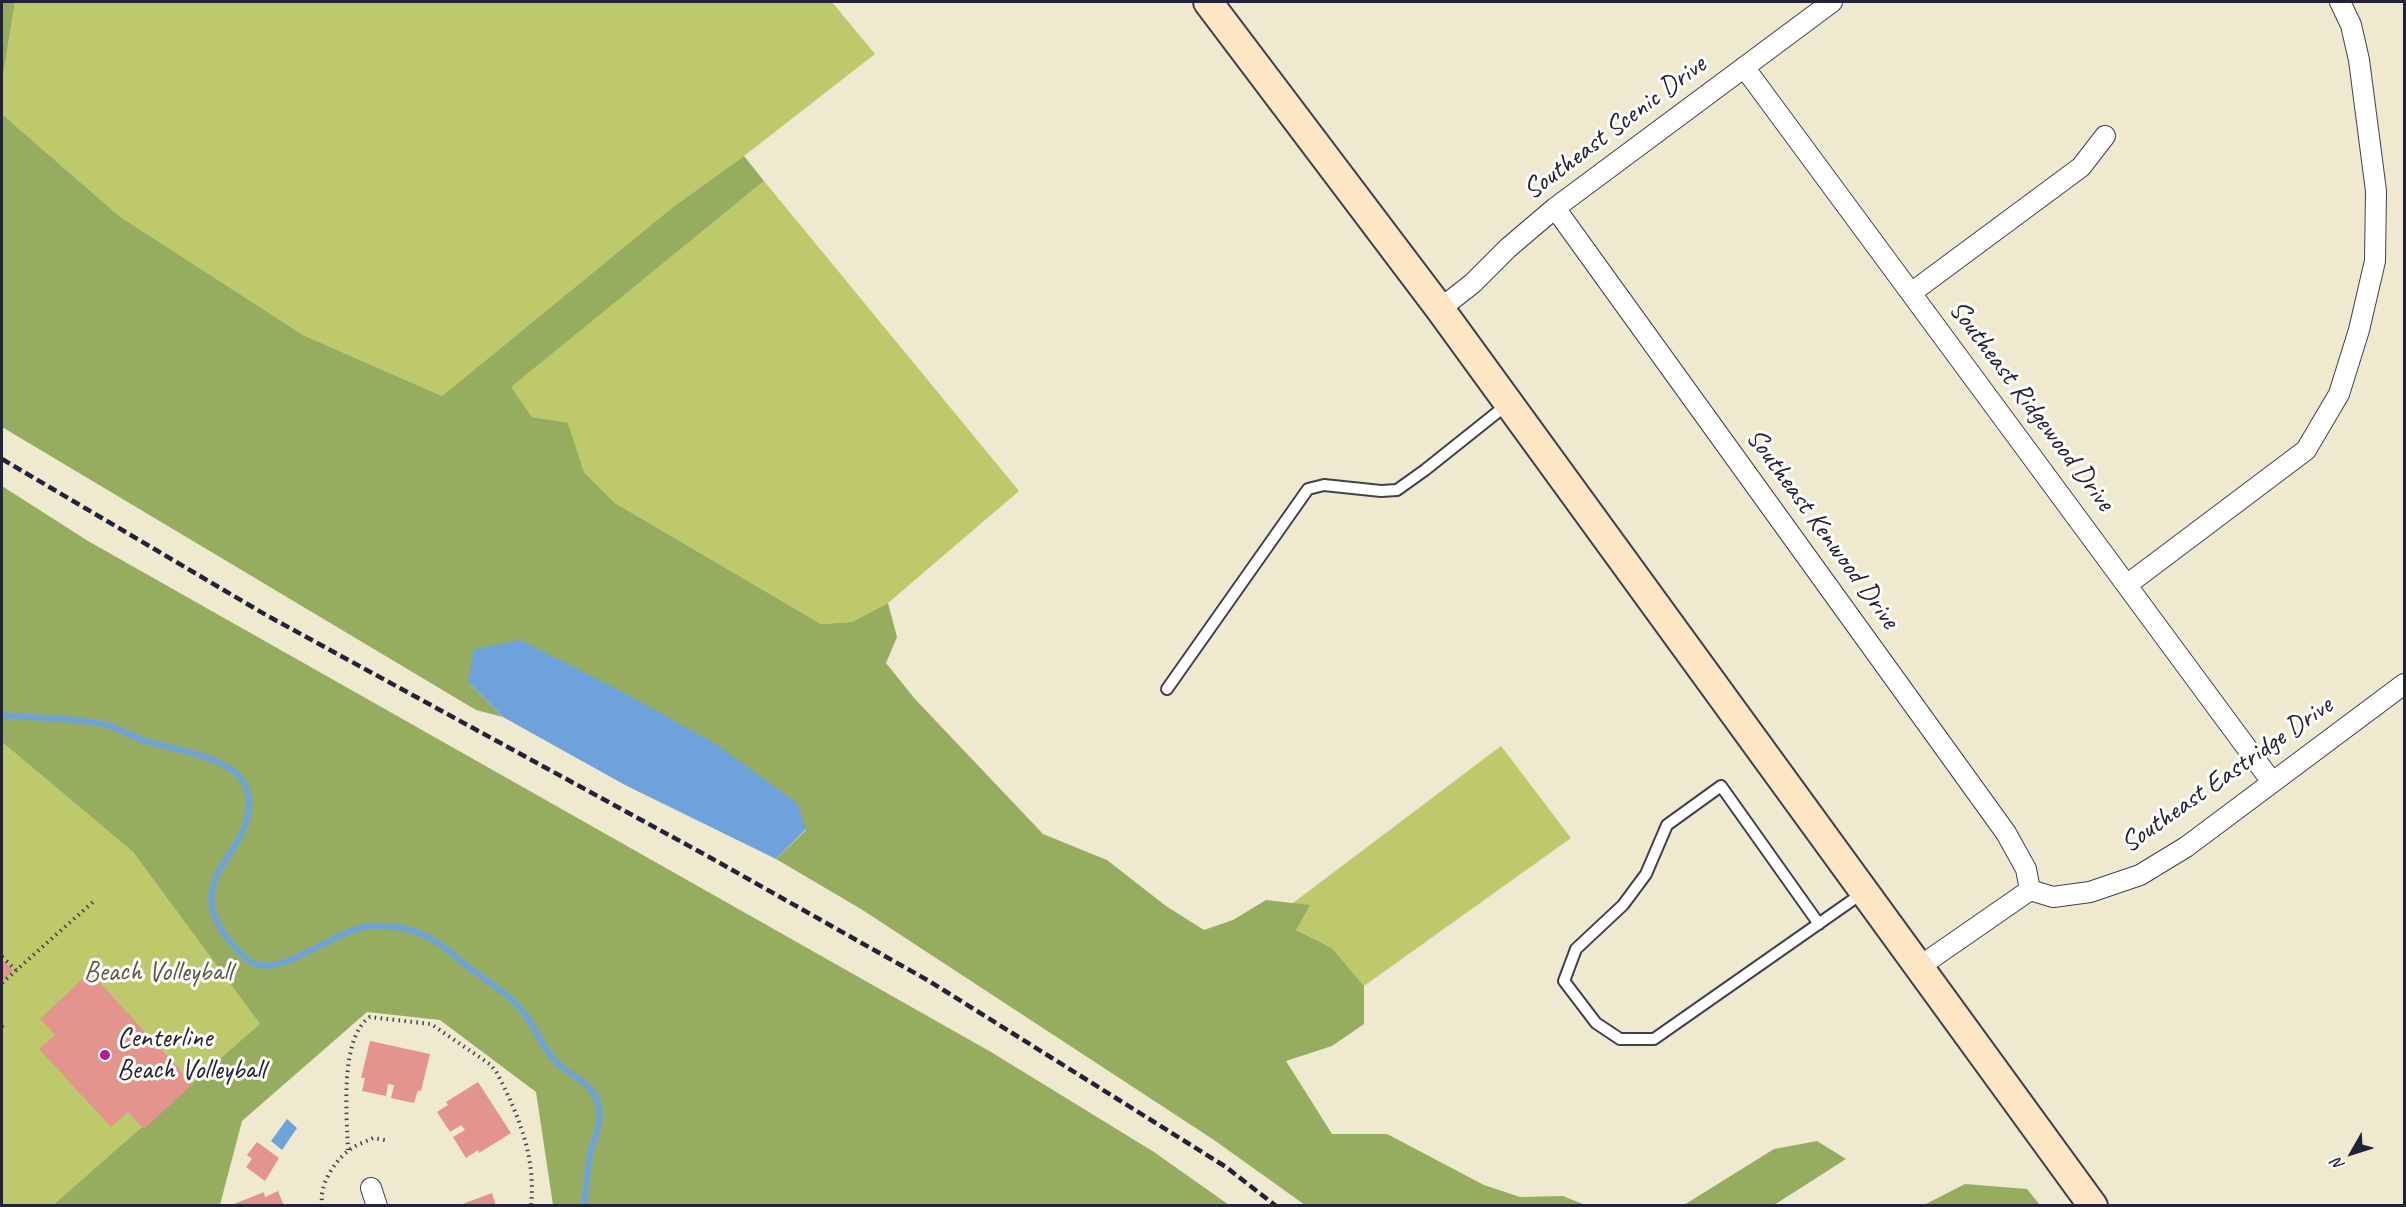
<!DOCTYPE html>
<html>
<head>
<meta charset="utf-8">
<style>
  body { margin:0 }
  #map { position:relative; width:2406px; height:1207px; overflow:hidden; background:#eee9cf; font-family:Caveat,sans-serif }
  canvas { display:block }
  .frame { position:absolute; inset:0; border:3px solid #22223b; pointer-events:none }
  .north { position:absolute; left:2322px; top:1123px; width:60px; height:60px; -webkit-text-stroke:4px #fdfcf7; paint-order:stroke; rotate:231deg; font-size:16px; font-weight:700; line-height:24px; text-align:center; color:#22223b }
  .north::after { content:''; display:block; margin:auto; width:21px; height:27px; background:#22223b; clip-path:polygon(50% 0,100% 100%,50% 72%,0 100%) }
</style>
</head>
<body>
<div id="map">
<canvas width="2406" height="1207"></canvas>
<div class="frame"></div>
<div class="north">N</div>
</div>
<script>
const c = document.querySelector('canvas').getContext('2d');
c.lineJoin = 'round';
function fill(path, color) {
  c.fillStyle = color;
  c.fill(path, 'evenodd');
}
function stroke(path, color, width, dash) {
  c.strokeStyle = color;
  c.lineWidth = width;
  c.lineCap = dash ? 'butt' : 'round';
  c.setLineDash(dash || []);
  c.stroke(path);
}
function label(font, color, halo, rows, align = 'center') {
  c.font = font + ' Caveat,sans-serif';
  c.lineWidth = 6;
  c.setLineDash([]);
  c.textBaseline = 'middle';
  c.strokeStyle = halo;
  c.fillStyle = color;
  for (const [text, x, y, turn = 0] of rows) {
    c.save();
    c.translate(x, y);
    c.rotate((+turn || 0) * Math.PI / 180);
    c.textAlign = isNaN(turn) ? turn : align;
    if (halo) c.strokeText(text, 0, 0);
    c.fillText(text, 0, 0);
    c.restore();
  }
}
fill(new Path2D(`
  M15 2H832L875 54 744 156 673 207 442 396 303 335 119 216 2 114V82Z
  M764 181 1019 491 888 603 852 622 821 624 615 503 584 472 568 424 532 417 510 387Z
  M2 742 133 852 261 1025 53 1205H2Z
  M1501 746 1571 838 1364 986 1332 948 1296 930 1293 903Z`), '#bdc96b');
fill(new Path2D(`
  M2 2H15L2 82Z
  M2 114 119 216 303 335 442 396 673 207 744 156 764 181 511 387 532 417 568 423 584 472 615 503 821 624 852 622 888 603 897 637 886 663 915 699 1043 834 1107 860 1166 906 1204 930 1233 920 1266 900 1310 905 1296 930 1332 948 1364 986V1024L1332 1046 1286 1061 1332 1134H1387L1484 1185 1520 1197 1563 1196 1585 1205H1305L1214 1140 861 909 776 859 806 830 468 682 503 717 476 710 2 427Z
  M2 486 88 541 991 1052 1154 1152 1229 1205H553L536 1092 440 1020 367 1012 242 1121 220 1205H53L260 1024 133 852 2 742Z
  M1817 1141 1846 1159 1774 1205H1684L1774 1149Z
  M1965 1184 2027 1189 2040 1205H1924Z`), '#96ad5f');
fill(new Path2D(`
  M520 640 619 690 716 744 797 803 806 829 776 859 625 785 503 717 468 682 474 649Z
  M287 1119 297 1128 282 1150 271 1141Z`), '#6da3da');
stroke(new Path2D(`
  M2 715C28 718 55 717 81 721 91 722 101 723 111 726 123 731 135 738 148 742 176 750 237 757 247 790 264 849 174 875 230 941 236 948 246 961 255 964 286 975 337 928 372 926 394 925 420 930 438 943 449 950 459 960 469 968 490 983 511 995 526 1016 537 1031 543 1048 556 1062 568 1075 589 1081 596 1098 606 1123 592 1138 589 1161 587 1176 586 1191 584 1206`), '#6da3da', 6);
fill(new Path2D(`
  M2 960 13 970 2 983Z
  M90 972 193 1084 144 1129 128 1112 111 1127 39 1049 55 1035 40 1019Z
  M370 1041 430 1054 421 1091 418 1090 414 1103 391 1098 394 1085 388 1084 386 1096 362 1091 365 1078H361Z
  M478 1082 511 1133 479 1153 478 1150 466 1158 453 1137 465 1130 461 1125 450 1132 437 1112 448 1105 446 1102Z
  M257 1142 279 1158 265 1181 246 1167 252 1159 247 1155Z
  M278 1191 284 1206H229L264 1192 265 1197Z
  M492 1193 496 1206H460V1205Z`), '#e3948d');
const lane = new Path2D(`
  M1167 689 1308 489 1324 485 1381 491 1397 490 1425 470 1509 403
  M1819 924 1721 786 1667 825 1646 874 1623 905 1576 949 1564 981 1596 1023 1620 1039H1654L1864 892`);
const street = new Path2D(`
  M1744 67 2272 782
  M1555 208 2006 833 2026 869 2030 890
  M1911 293 2081 167 2105 136
  M1440 309 1473 283 1508 248 1555 208 1832 2
  M2128 584 2306 450 2339 394 2359 330 2375 261 2376 191 2359 60 2351 25 2340 2
  M1919 967 2030 890 2053 897 2090 892 2140 875 2186 847 2404 684
  M371 1188 377 1206`);
const secondary = new Path2D(`
  M1208 2 1440 309 2093 1206`);
stroke(lane, '#414051', 14);
stroke(street, '#414051', 22);
stroke(secondary, '#414051', 32);
stroke(new Path2D(`
  M2 957 16 970
  M2 983 94 901
  M2 1027 6 1029
  M348 1150C347 1117 339 1037 370 1017L431 1024 491 1065 497 1073C519 1116 536 1157 531 1206
  M323 1206C317 1188 334 1162 348 1151 355 1145 365 1142 373 1138L385 1140`), '#414051', 4, [1.5, 4.5]);
stroke(lane, '#fff', 10);
stroke(street, '#fff', 20);
stroke(secondary, '#fce6c4', 28);
stroke(new Path2D(`
  M2 459 266 615 711 858 929 981 1226 1167 1276 1206`), '#22223b', 4.5, [9, 4.5]);
for (const [x, y, r, color] of [
  [105,1055,6,"#b5179e"]
]) {
  const dot = new Path2D();
  dot.arc(x, y, r, 0, 2 * Math.PI);
  c.fillStyle = color;
  c.fill(dot);
  stroke(dot, '#fdfcf7', 2);
}
label('28px', '#22223b', '#fdfcf7', [
  ["Southeast Scenic Drive",1615,128,-37],
  ["Southeast Ridgewood Drive",2031,406,53],
  ["Southeast Kenwood Drive",1822,529,54],
  ["Southeast Eastridge Drive",2227,775,-35]
]);
label('28px', '#585c4c', '#fdfcf7', [
  ["Beach Volleyball",158,973]
]);
label('28px', '#22223b', '#fdfcf7', [
  ["Centerline",117,1039],
  ["Beach Volleyball",117,1071]
], 'left');
</script>
</body>
</html>
